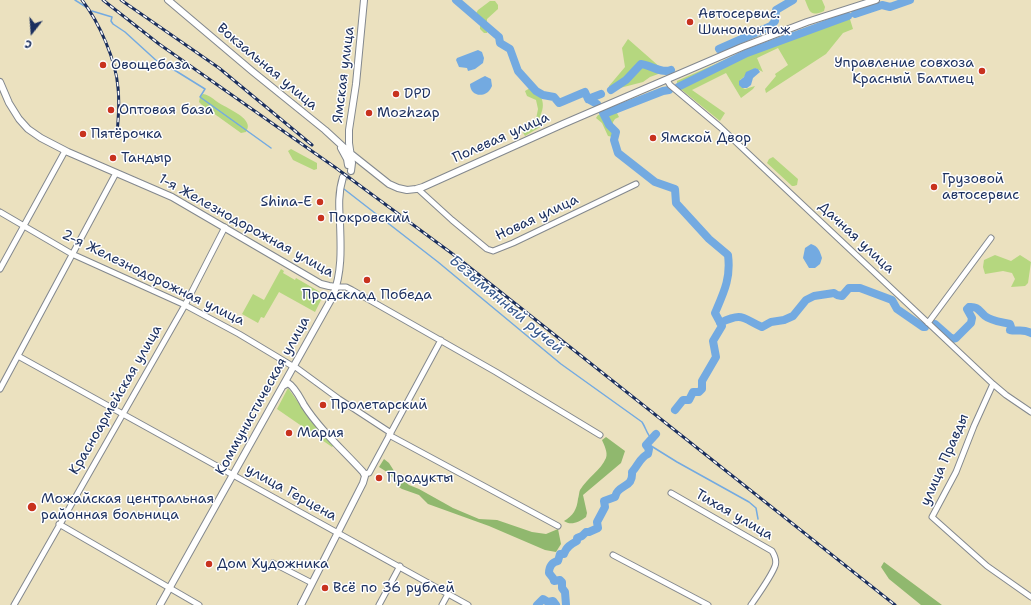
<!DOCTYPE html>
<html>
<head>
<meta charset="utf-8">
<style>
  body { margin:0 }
  #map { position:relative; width:1031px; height:605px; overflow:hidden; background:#ebe1bf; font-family:"Shantell Sans",sans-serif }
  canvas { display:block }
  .north { position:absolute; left:12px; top:12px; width:40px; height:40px; -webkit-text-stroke:3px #fff; paint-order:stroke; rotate:197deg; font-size:11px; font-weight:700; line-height:16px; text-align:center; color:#1b2f5e }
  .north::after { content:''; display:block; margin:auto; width:14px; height:18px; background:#1b2f5e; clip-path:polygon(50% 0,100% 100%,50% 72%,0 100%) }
</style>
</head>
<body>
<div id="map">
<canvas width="1031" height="605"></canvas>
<div class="north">С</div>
</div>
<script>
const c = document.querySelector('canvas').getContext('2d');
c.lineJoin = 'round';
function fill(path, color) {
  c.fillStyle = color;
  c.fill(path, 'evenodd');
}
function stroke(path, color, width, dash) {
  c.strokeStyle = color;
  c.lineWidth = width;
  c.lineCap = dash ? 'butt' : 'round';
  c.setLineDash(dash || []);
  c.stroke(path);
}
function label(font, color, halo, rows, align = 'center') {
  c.font = font + ' "Shantell Sans",sans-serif';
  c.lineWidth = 3;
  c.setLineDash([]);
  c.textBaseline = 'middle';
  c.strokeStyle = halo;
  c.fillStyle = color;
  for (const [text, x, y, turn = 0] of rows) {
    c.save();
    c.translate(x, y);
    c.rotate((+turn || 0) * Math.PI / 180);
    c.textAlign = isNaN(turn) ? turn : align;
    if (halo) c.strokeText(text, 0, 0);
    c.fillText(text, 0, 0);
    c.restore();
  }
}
fill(new Path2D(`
  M805 0H822L825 7 824 11C810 17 810 12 805 0Z
  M490 1H495L498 5V9L487 19V33H484L480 29V24L475 15 478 10Z
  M847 15 849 16 853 29 843 33 826 54 766 93 765 89 776 76 775 74 788 65 778 48 757 58 763 72 755 68 740 80 741 87 745 89 755 86 753 89 741 98 726 73 692 90 725 113 720 121 677 86V81C733 56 789 31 847 15Z
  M628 39 661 68V73L650 77 643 82 612 90 609 88V86L625 67 622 48Z
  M535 85C543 100 546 104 539 119L545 124 525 136 522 131 536 119 538 109 536 100 527 96 525 91Z
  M203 94C210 95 214 100 219 103 227 108 244 115 247 123 249 127 247 129 246 132L241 133 202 105 199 102 200 97Z
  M616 111 619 117 615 119 613 122V137L608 136 602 123 596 118 598 115Z
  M291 149 317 163V169L314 170 293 160 288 151Z
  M773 157 798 179 797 185 794 186H792L767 163 769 159Z
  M995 255 1011 261 1020 255 1031 262 1028 283 1025 286 1011 287 1015 279 1012 273 1003 271 985 274 983 267 984 260Z
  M281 269 284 271 283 273 295 280 296 278 320 292 322 298 315 312 279 292 264 318 261 317 258 323 242 314 253 294 264 300Z
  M288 388 308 416 334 445 332 447 277 409Z`), '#b5d77f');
fill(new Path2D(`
  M606 437 625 451 621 463 583 495 587 513 586 517C579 522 571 526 564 521 573 516 577 509 578 499 579 496 579 492 580 490 587 478 601 470 606 458 608 452 604 445 602 440Z
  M384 459 389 463 396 474 409 485 419 489 453 508 479 519 497 520 532 532 546 534 558 529 561 544 556 552 545 550 489 526 428 504 419 495 402 489 397 486 394 479 387 472 379 467Z
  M884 562 942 605H921L889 579 881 567Z`), '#90b86e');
fill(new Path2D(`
  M478 50 482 52 484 58 483 63 475 69 468 71 467 68 459 67 456 60 457 58Z
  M755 68 758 69 760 72 753 78 751 85 747 88H742L739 85V81L744 77 746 72Z
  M485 76 491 79 492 86C491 88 490 90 488 92 480 98 470 94 470 84L481 78Z
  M811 244C818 246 820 251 822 258L820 264 815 268H809L803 258 805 248Z`), '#73aae1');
stroke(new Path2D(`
  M75 0 86 7
  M92 11 112 17 111 21 113 24 125 32 159 63 176 71 205 89 200 97 271 148
  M344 189 438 262 561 364 642 422C646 428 647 435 652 439
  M648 444 677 462 749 502 756 508 758 519`), '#73aae1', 1.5);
stroke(new Path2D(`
  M456 0 499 37 500 43 510 49 518 71 536 91 543 95 554 97 559 103 585 92 588 99 597 104
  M855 14 882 5 890 7 910 0
  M719 49 771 26 775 21 776 10 793 0
  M678 87 747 53 848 16
  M611 90 626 80 641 64C651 65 661 74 671 70
  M588 99 601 94
  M603 113 609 125 616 132 614 140 618 153 655 182 675 189 676 203 709 239 728 255C731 278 724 292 715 313L722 326 713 341 716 357 702 381V389L699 392H693L689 400H683L675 410
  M604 114 663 91 669 90
  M720 323C743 312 742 318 762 327L771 322 784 320 793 316 806 300 814 296 834 293 837 295 842 296 849 288H860L892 300 897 309 923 327H925
  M932 324H935L952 339 956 338 971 323 972 318 967 309 969 307C978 306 979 311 985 316 991 321 1002 322 1010 324L1011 327 1010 330C1018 332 1022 328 1031 333
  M537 605 543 599 548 602 553 601 556 605
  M566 605 565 592 562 588V582L560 580 554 581 553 578 549 573C549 567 552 562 558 561L560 554H564C566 547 571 544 577 541V538L582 536 586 532H589L598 528 597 522 605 507 604 501 615 497C616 495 616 493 618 491 625 484 633 485 632 472 638 466 640 457 648 454L649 449 646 445 656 434`), '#73aae1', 8);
stroke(new Path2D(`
  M345 179 351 171`), '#c1bdac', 6, [6, 3]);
const minor = new Path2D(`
  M667 80 670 85 720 127 993 384 1006 395 1031 412
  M418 189 452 220 487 249 493 251 513 243 636 184
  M0 212 72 254 185 305 239 334 294 367
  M0 269 65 151
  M336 287H346L352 290 496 372 600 435
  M928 323 991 238
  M18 356 468 605
  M294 366 339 399 391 433
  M993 384 974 426 956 472 932 517 987 566 1031 597
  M0 389 116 173
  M389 435 558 526
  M364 474 369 473 441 340
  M671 493 772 551C775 556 777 561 775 566 771 577 757 596 751 605
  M59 524 199 605
  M613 555 708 605
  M273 563 312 583
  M14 605 185 305 225 227
  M379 605 400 566
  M442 605 448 594`);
const major = new Path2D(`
  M168 0 252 71 325 130 350 153 389 184 398 188 407 190 416 189 423 187 563 124 742 47 807 22 876 0
  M0 82 9 103 19 119 28 129 41 138 68 152 172 197 321 284 329 286 336 287
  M341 148 347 159 348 165
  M351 171 352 163 349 143V130L356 84 364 0
  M283 386 288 383C295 387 300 398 304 405 320 430 343 450 363 472L365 476 363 483 301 605
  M160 605 333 296C342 272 341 249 340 223 339 207 338 193 343 177`);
stroke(minor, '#83888e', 7);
stroke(major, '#83888e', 8);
stroke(minor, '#fff', 5);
stroke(major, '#fff', 6);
const rail = new Path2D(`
  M82 0C99 22 116 60 118 88 120 104 118 119 117 135
  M103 0 159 44 336 168 454 255 895 605
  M121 0 219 68 312 145`);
stroke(rail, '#1b2f5e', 3);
stroke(rail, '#fff', 1.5, [4.5]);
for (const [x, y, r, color] of [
  [690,22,4,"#c8321e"],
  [103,65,4,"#c8321e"],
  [982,71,4,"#c8321e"],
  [396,94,4,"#c8321e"],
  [111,110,4,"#c8321e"],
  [369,113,4,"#c8321e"],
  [83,134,4,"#c8321e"],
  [653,138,4,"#c8321e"],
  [113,158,4,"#c8321e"],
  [934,187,4,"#c8321e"],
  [320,202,4,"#c8321e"],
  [321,218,4,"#c8321e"],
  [367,280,4,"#c8321e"],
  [323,405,4,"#c8321e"],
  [289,433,4,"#c8321e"],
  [379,478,4,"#c8321e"],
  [32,507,5,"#c8321e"],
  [209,564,4,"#c8321e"],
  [325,588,4,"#c8321e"]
]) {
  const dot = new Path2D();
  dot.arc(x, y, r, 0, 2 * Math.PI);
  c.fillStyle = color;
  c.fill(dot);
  stroke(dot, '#fff', 1.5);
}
label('14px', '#1b2f5e', '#fff', [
  ["Автосервис.",698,14],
  ["Шиномонтаж",698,30],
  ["Управление совхоза",974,63,"right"],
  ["Красный Балтиец",974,79,"right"],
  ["Овощебаза",111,65],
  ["DPD",404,94],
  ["Оптовая база",119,110],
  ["Mozhzap",377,113],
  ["Пятёрочка",91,134],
  ["Ямской Двор",661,138],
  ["Тандыр",121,158],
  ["Грузовой",942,179],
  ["автосервис",942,195],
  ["Shina-E",312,202,"right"],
  ["Покровский",329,218],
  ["Продсклад Победа",367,295,"center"],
  ["Пролетарский",331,405],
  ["Мария",297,433],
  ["Продукты",387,478],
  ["Можайская центральная",41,499],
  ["районная больница",41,515],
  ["Дом Художника",217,564],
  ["Всё по 36 рублей",333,588]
], 'left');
label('14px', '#1b2f5e', '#fff', [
  ["Вокзальная улица",267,67,40],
  ["Ямская улица",344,75,-83],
  ["Полевая улица",501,138,-24],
  ["Новая улица",537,218,-25],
  ["1-я Железнодорожная улица",246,226,29],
  ["Дачная улица",856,238,43],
  ["2-я Железнодорожная улица",153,278,26],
  ["Коммунистическая улица",263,396,-61],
  ["Красноармейская улица",116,400,-60],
  ["улица Правды",945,460,-66],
  ["улица Герцена",291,493,29],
  ["Тихая улица",734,515,30]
]);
label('italic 15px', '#3a5a8c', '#fff', [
  ["Безымянный ручей",506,305,40]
]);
</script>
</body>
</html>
